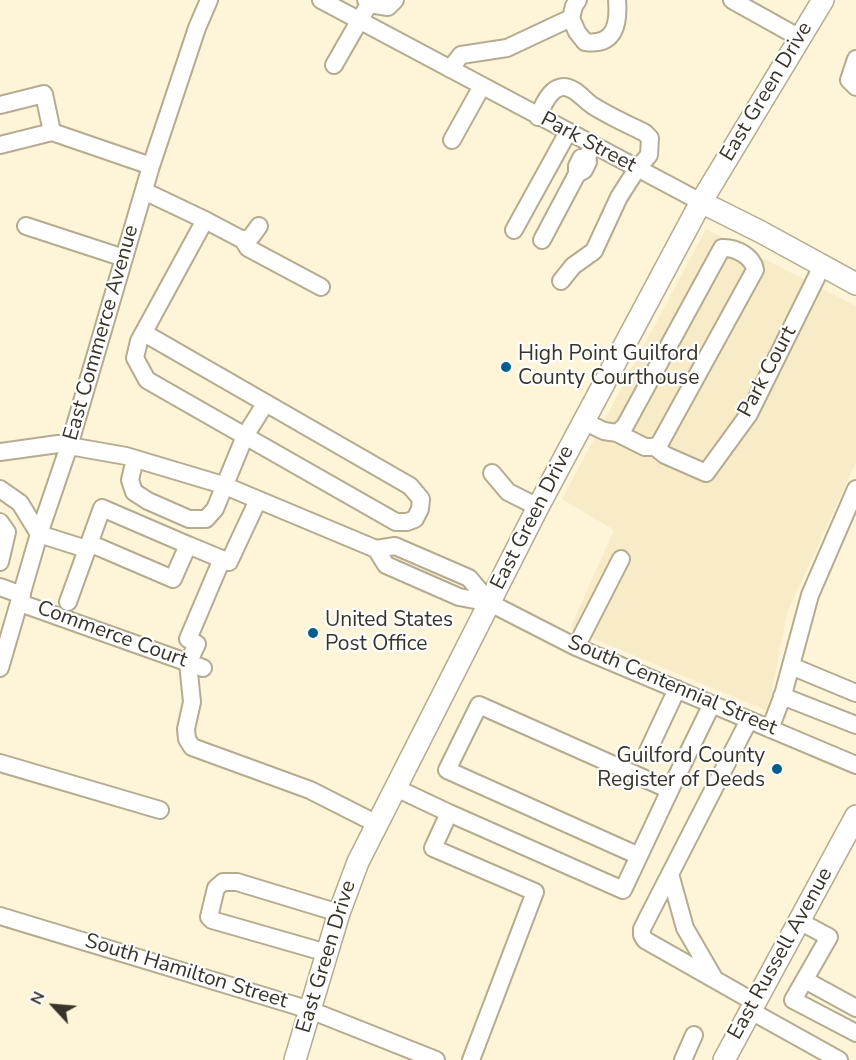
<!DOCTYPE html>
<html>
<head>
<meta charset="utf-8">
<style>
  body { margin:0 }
  #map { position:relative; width:856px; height:1060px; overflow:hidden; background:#fef4d8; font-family:"Nunito Sans",sans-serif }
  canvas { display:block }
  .north { position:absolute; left:24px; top:976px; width:60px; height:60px; -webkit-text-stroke:4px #fff; paint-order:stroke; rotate:296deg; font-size:16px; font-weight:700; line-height:24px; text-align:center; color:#383429 }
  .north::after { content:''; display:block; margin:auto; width:21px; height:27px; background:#383429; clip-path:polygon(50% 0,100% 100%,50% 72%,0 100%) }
</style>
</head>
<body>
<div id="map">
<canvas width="856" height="1060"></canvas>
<div class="north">N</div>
</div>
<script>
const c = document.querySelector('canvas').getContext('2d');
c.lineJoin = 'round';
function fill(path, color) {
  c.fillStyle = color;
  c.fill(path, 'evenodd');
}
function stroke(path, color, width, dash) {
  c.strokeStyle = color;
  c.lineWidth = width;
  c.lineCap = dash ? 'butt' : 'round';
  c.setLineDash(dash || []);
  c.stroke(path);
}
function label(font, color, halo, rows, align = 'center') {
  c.font = font + ' "Nunito Sans",sans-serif';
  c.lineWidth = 4.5;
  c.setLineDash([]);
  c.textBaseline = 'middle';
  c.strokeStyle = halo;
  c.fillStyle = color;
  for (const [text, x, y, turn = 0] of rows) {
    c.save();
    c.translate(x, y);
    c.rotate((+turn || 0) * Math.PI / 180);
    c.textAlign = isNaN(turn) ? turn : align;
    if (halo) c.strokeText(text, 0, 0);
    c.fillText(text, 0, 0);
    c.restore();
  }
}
fill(new Path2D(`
  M706 229 856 306V462L787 613 768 711 570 629 614 530 562 499Z`), '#f8ecc8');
const minor = new Path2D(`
  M321 0 701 202
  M732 0 800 38
  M369 4 388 7 395 0
  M571 18 577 32 585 42C615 46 619 24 617 0
  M856 59 849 80 856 87
  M334 65 369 4 366 0
  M450 69 461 55 507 48 571 18 574 6 578 0
  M0 105 44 94 52 132
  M538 117C544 102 554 79 573 90 581 94 587 103 595 107 611 117 629 125 645 133L650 138 649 155 637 169 619 197 594 251 573 266 561 281
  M452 140 482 86
  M0 145 52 132 151 166
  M587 157 581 158 577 166V174L584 170 588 162 587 157 593 146
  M205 220 243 240 248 248 321 287
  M26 226 124 258
  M514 230 568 132
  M243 240 251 237 259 226
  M542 240 577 174
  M144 333 410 486 421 499 420 509 415 519 407 522H396L245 436 265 404
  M583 421 604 431 617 433 645 447H655L660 443 755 270C753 256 735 247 722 248L625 426 617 433
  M655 447 665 455 706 473 749 414 822 266
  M0 452 58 444 126 456 223 485 376 549 395 546 469 578 490 603
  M135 459 130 480 134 492 148 501 189 519H206L215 509 245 436 147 380 135 358 139 341 205 220 144 191
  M492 473 508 492 538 507
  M0 489 20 503 39 534 80 547 96 546 173 579 188 545 229 562 258 500
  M0 522 7 532 0 562
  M376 549 386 565 459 597 490 603 576 647 856 765
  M222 559 188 639 197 644 188 663 192 702 186 729 187 739 192 747 310 790 377 824
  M0 587 22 595
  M68 602 102 508 188 545
  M20 603 203 668
  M576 647 621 559
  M791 666 856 693
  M0 668 39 534 69 446 151 166 197 28 209 0
  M782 696 856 725
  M749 720 648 917 642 929V935L645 940 756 1003
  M770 729 783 695 810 595 856 489
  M648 751 677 689
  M0 763 160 810
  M396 788 449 813
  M639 856 670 790
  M670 874 685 928 714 978
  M0 916 310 1010 436 1060
  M799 921 829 937 793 1000 856 1033
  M327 953 212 920 209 917 216 888 223 882H237L339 913
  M805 980 856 1008
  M751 1011 839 1060
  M471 1060 535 892 433 848 449 813 623 890 639 856 447 770 479 705 670 790 712 704
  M683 1060 694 1035`);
const major = new Path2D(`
  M701 202 761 232 856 284
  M295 1060 339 913 358 862 538 507 701 202 823 0
  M724 1060 856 816`);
stroke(minor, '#b4ab90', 20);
stroke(major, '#b4ab90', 24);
stroke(minor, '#fff', 16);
stroke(major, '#fff', 21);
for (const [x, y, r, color] of [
  [506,367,6,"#005e8f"],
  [313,633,6,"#005e8f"],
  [777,769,6,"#005e8f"]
]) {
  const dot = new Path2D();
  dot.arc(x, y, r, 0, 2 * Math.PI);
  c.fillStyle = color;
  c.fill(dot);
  stroke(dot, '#fff', 2);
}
label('21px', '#383429', '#fff', [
  ["East Green Drive",767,92,-59],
  ["Park Street",588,143,28],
  ["East Commerce Avenue",102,333,-74],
  ["Park Court",768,372,-62],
  ["East Green Drive",533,518,-63],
  ["Commerce Court",112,635,20],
  ["South Centennial Street",672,686,23],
  ["East Russell Avenue",781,954,-61],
  ["East Green Drive",327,957,-73],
  ["South Hamilton Street",186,972,17]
]);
label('21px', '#383429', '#fff', [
  ["High Point Guilford",518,355],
  ["County Courthouse",518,379],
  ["United States",325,621],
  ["Post Office",325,645],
  ["Guilford County",765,757,"right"],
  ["Register of Deeds",765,781,"right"]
], 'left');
</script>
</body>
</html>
